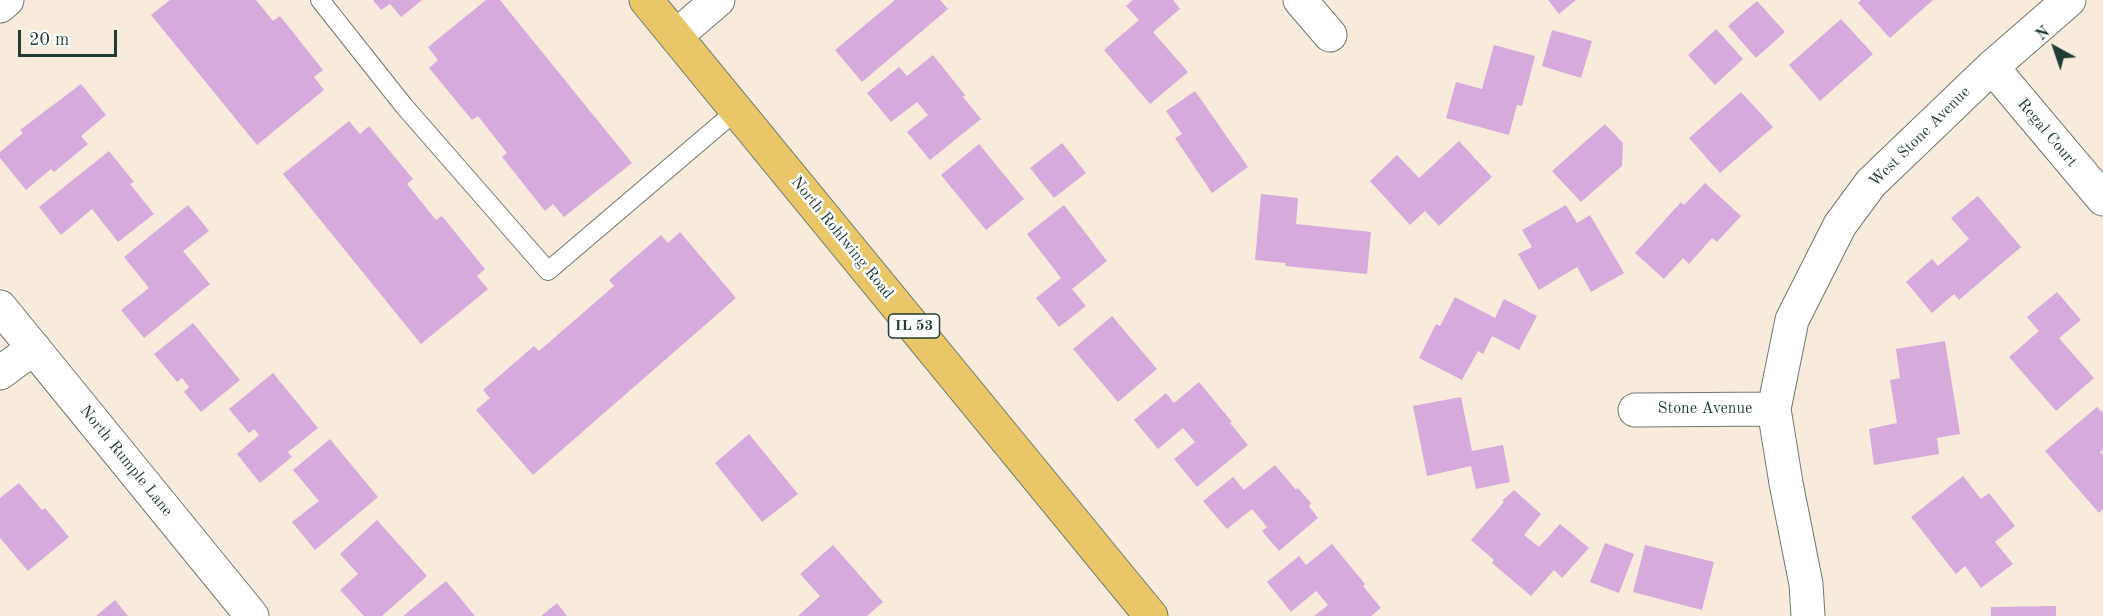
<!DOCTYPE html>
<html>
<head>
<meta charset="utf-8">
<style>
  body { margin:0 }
  #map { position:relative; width:2103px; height:616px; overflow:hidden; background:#f8ebdb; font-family:"Old Standard TT",serif }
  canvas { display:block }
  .north { position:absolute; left:2025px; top:18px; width:60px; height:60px; -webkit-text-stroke:4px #fff; paint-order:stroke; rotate:320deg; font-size:16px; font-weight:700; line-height:24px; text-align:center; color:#1f3d34 }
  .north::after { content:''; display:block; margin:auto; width:21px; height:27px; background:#1f3d34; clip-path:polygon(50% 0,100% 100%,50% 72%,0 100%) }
  .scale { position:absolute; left:18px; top:30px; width:99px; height:27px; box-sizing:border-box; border:3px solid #1f3d34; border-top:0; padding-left:8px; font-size:18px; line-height:21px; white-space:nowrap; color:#1f3d34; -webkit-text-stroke:4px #fff; paint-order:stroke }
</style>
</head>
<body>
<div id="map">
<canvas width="2103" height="616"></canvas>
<div class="north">N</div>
<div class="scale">20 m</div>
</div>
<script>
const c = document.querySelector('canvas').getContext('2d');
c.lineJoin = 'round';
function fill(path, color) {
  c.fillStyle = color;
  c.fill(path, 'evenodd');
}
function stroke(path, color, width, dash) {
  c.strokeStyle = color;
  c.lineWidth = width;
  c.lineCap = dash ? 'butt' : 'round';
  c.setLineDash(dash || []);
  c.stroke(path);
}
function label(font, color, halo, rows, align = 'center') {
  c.font = font + ' "Old Standard TT",serif';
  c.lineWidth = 5;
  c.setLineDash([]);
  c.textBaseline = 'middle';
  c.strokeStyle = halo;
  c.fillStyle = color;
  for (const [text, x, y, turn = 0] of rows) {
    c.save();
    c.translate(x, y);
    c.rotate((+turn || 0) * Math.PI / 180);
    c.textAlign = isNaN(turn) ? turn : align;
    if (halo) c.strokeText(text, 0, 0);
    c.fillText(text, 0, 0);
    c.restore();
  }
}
fill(new Path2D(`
  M170 0H256L273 21 280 16 323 70 314 77 324 90 257 145 151 15Z
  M373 0H422L401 17 390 4 381 10Z
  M486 0H500L632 163 564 217 553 204 545 211 502 157 507 153 478 116 472 120 429 68 438 60 428 47Z
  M895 0H940L948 9 862 82 835 50Z
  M1133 0H1173L1180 9 1153 32 1188 72 1150 104 1104 50 1139 20 1126 6Z
  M1548 0H1576L1559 14Z
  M1861 0H1933L1890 38 1858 3Z
  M1757 1 1785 32 1756 58 1728 26Z
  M1841 19 1873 54 1820 101 1789 65Z
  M1716 29 1743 59 1715 85 1688 55Z
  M1552 30 1592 41 1581 78 1542 66Z
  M1494 45 1535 56 1522 106 1517 105 1509 135 1446 118 1456 82 1482 89Z
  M933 55 965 95 963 97 981 119 930 160 907 132 928 115 917 102 891 122 867 93 899 67 907 76Z
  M81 84 106 115 81 136 88 144 54 172 51 169 26 190 0 158V152L23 133 20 130Z
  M1195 91 1248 167 1212 193 1175 138 1182 134 1166 111Z
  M1741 92 1773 127 1720 173 1689 138Z
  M349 121 360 134 369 126 413 179 407 184 436 220 442 216 485 269 477 276 488 289 421 344 283 174Z
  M1605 124 1623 143 1622 166 1581 202 1552 171Z
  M1459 141 1492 177 1439 226 1425 211 1410 225 1370 181 1397 155 1419 178Z
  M1062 143 1086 173 1054 198 1030 168Z
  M979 144 1024 199 986 230 941 175Z
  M109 151 134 182 130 184 154 214 118 242 92 209 61 235 39 207Z
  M1705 183 1741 216 1717 242 1712 238 1689 264 1683 258 1664 279 1635 253 1681 202 1684 205Z
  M1261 194 1298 198 1296 224 1371 232 1367 274 1285 266 1286 263 1255 260Z
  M1978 196 2021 247 1959 300 1954 294 1932 313 1906 282 1932 259 1938 266 1969 239 1951 218Z
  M188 205 209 231 183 251 210 284 144 338 121 310 149 288 124 257Z
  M1064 205 1107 261 1072 289 1086 306 1059 327 1036 298 1061 278 1027 234Z
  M1566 205 1577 223 1590 215 1624 273 1591 292 1577 267 1539 290 1518 254 1532 247 1522 230Z
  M680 232 736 298 533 475 476 410 490 398 483 390 534 346 539 351 614 286 609 280 661 235 668 243Z
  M2057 292 2081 320 2059 338 2094 378 2056 411 2009 357 2039 331 2027 317Z
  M1455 297 1495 318 1504 299 1537 316 1519 350 1492 336 1483 354 1478 351 1462 380 1419 358 1436 324 1440 326Z
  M1112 316 1157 369 1118 402 1073 349Z
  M193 323 240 380 201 412 184 392 189 387 182 378 177 382 154 354Z
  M1945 341 1960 434 1937 438 1939 454 1874 465 1869 429 1897 423 1890 380 1900 378 1896 349Z
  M273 373 318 428 288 452 292 457 260 483 237 454 259 435 254 429 249 433 229 409Z
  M1199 382 1232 422 1230 423 1248 445 1197 487 1174 459 1195 442 1183 428 1158 449 1134 420 1166 393 1174 403Z
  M1461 397 1472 451 1503 445 1510 482 1476 489 1471 466 1427 476 1413 406Z
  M2097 407 2103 413V450L2100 452 2103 455V509L2099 513 2045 451Z
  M749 434 798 494 762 522 715 463Z
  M330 439 378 497 315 550 292 522 319 501 293 470Z
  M1275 465 1296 490 1298 488 1311 503 1309 506 1318 518 1279 551 1262 531 1267 527 1252 509 1227 529 1203 501 1233 477 1244 490Z
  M1963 476 1981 499 1989 493 2015 526 1995 542 2013 564 1981 588 1965 566 1956 574 1911 517Z
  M19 483 42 510 45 508 69 537 28 571 0 538V498Z
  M1514 490 1541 514 1524 535 1539 547 1560 524 1589 548 1562 578 1554 570 1531 596 1492 563 1494 560 1471 540 1504 502 1502 501Z
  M377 520 427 576 382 616H364L340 590 358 574 340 554Z
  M1605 543 1634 554 1619 593 1590 582Z
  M1332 544 1365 584 1363 586 1381 608 1371 616H1314L1328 605 1316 591 1291 612 1267 582 1299 556 1306 565Z
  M833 545 883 602 867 616H798L820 596 800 574Z
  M1645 545 1714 562 1702 610 1633 592Z
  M446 581 475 616H403Z
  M115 600 128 616H96Z
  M557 603 567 616H541Z
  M2056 606V616H1991V607Z`), '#d7aadd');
const lane = new Path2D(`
  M320 0 404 106 548 271 737 110`);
const street = new Path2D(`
  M1300 0 1330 35
  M0 6 7 0
  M676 36 718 0
  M1992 67 2103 199
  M0 307 252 616
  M0 373 34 348
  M1635 410 1774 409
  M1808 616 1806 584 1786 483 1774 409 1792 320 1840 225 1871 183 1992 67 2069 0`);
const primary = new Path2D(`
  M646 0 1151 616`);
stroke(lane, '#6b7a6e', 20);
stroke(street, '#6b7a6e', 35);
stroke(primary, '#6b7a6e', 35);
stroke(lane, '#fff', 18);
stroke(street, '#fff', 33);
stroke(primary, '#e9c769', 33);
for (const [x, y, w] of [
  [914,326,51]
]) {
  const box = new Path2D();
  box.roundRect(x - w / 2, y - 12, w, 24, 4.5);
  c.fillStyle = '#fff';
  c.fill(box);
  stroke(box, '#1f3d34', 1.5);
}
label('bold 15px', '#1f3d34', null, [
  ["IL 53",914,326]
]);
label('16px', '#1f3d34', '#fff', [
  ["Regal Court",2047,133,50],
  ["West Stone Avenue",1920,137,-45],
  ["North Rohlwing Road",842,238,51],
  ["Stone Avenue",1705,409],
  ["North Rumple Lane",126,461,51]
]);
</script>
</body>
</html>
